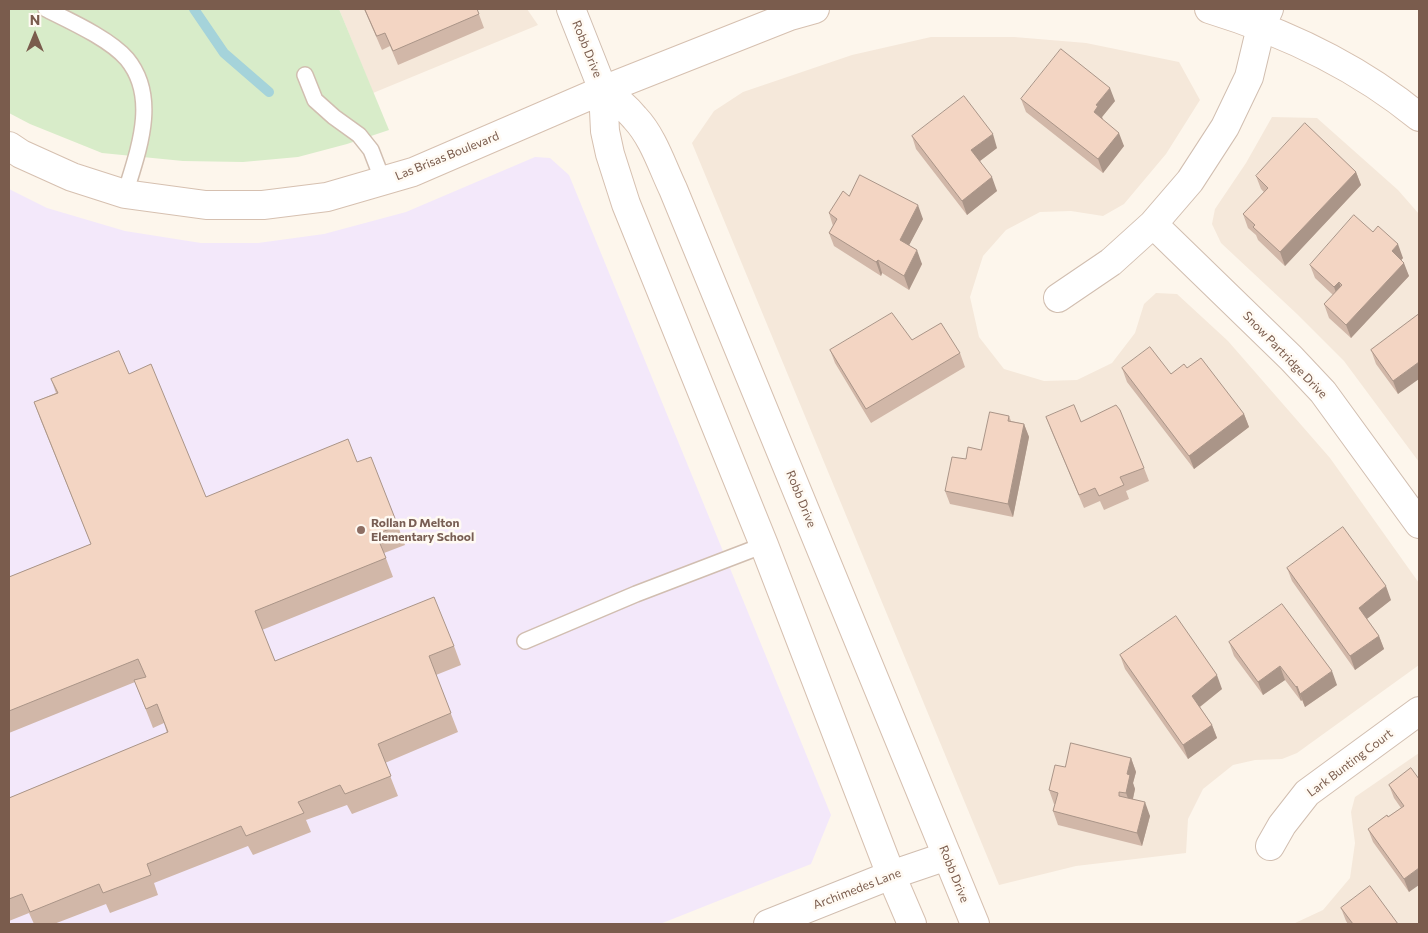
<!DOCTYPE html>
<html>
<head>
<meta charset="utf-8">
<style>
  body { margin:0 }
  #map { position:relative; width:1428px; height:933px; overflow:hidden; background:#fdf6ec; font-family:Commissioner,sans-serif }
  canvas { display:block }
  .frame { position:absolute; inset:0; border:10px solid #7a5c4d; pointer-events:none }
  .north { position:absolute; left:10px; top:10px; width:50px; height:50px; -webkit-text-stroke:4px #fffaf3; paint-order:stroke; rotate:0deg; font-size:14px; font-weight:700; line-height:20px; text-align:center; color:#7a5c4d }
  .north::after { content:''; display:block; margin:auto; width:18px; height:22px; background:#7a5c4d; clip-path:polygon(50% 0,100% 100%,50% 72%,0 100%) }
</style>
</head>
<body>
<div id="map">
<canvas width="1428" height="933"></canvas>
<div class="frame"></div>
<div class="north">N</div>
</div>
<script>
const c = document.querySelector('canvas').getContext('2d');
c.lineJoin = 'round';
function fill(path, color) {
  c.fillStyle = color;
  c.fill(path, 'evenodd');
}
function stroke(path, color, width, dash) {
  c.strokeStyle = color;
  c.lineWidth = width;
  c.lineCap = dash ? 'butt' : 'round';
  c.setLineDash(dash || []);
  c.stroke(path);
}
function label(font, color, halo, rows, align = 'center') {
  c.font = font + ' Commissioner,sans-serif';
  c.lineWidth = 5;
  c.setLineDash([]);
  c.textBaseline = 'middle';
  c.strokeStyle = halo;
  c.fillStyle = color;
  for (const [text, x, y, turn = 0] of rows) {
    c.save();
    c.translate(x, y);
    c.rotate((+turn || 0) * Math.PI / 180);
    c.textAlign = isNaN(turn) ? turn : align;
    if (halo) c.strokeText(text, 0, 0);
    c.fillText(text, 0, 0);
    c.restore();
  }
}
fill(new Path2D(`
  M339 9H527L538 25 373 93Z
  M931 37H1014L1086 43 1179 62 1200 100 1166 154 1124 204 1103 216 1071 211 1040 212 1006 230 983 256 970 297 979 337 1004 369 1044 381 1077 380 1112 363 1135 333 1144 304 1156 293 1177 294 1228 341 1330 458 1419 583V665L1297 753 1282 759 1255 760 1233 765 1203 789 1188 819 1186 853 1076 866 999 885 692 143 714 111 743 92 852 55Z
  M1272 117 1317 118 1398 190 1419 214V462L1344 361 1297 314 1221 243 1212 224 1215 209 1246 163Z
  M1419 753V924H1293L1323 910 1350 878 1355 843 1351 812 1355 797Z`), '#f5e8da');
fill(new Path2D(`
  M535 157 550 158 569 175 831 815 811 864 660 924H9V189L47 208 125 231 201 243H258L324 234 406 212Z`), '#f3e8fa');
fill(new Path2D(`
  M9 9H339L389 130 347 144 298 157 243 162 183 161 102 153 30 124 9 113Z`), '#d8ecc9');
stroke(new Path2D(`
  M194 9 224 53 269 92`), '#a5d3da', 10);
const lane = new Path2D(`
  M46 9C70 21 110 39 127 59 159 98 138 151 125 194
  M305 75 315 100 334 117 359 135 371 150 383 181
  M525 641 636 594 764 545`);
const street = new Path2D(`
  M571 9 603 90
  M1153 224 1291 358 1323 392 1419 524
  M1058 298 1111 262 1153 224 1190 181 1225 127 1249 77 1261 27 1269 9
  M1270 846 1282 825 1307 793 1419 711
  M768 924 891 875 947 856`);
const secondary = new Path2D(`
  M1209 9C1284 32 1358 67 1419 117
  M603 90C615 98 626 107 635 118 653 137 662 166 673 189L975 924
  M603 90 605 131 610 154 626 204 764 545 891 875 912 924
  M9 146 21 154 72 177 125 194 206 205H263L327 197 413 172 603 90 790 16 815 9`);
stroke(lane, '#d1beb0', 18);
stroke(street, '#d1beb0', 30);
stroke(secondary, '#d6c0b0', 30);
stroke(lane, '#fff', 15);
stroke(street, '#fff', 28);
stroke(secondary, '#fff', 28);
fill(new Path2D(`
  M364 9H477L484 28 398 65 390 46 382 50Z
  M1021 99 1115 101 1102 117 1103 120 1124 146 1103 173 1026 112Z
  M912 136 997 148 980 161 997 191 967 215 916 149Z
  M1356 172 1361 185 1285 266 1258 240 1256 235 1248 228 1243 214 1264 192 1261 189 1256 176Z
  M849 196 923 219 909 245 922 264 909 290 882 273 881 276 834 246 829 233 833 226 829 213Z
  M1373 232 1403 258 1401 260 1409 276 1351 338 1329 318 1324 304 1333 295 1315 278 1310 265Z
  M1419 314 1398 394 1376 364 1371 350Z
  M912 340 960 353 965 367 871 423 835 363 830 350Z
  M1122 368 1171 374 1187 368 1244 414 1249 427 1194 469 1127 382Z
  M129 374 206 497 357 462 398 526 405 545 384 553 393 577 262 630 275 661 454 646 461 665 436 675 458 732 385 763 398 796 352 814 347 805 306 820 311 832 253 855 248 846 154 883 158 895 110 913 106 904 54 924H34L29 913 9 921V798L167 733 164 723 153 728 135 682 9 733V577L91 544 41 421 34 402 56 393 51 379Z
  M1009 416 1011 421 1024 424 1029 437 1013 517 950 504 945 491 966 459 981 450Z
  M1046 417 1081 422 1144 468 1149 481 1126 491 1129 499 1104 510 1100 501 1084 508 1051 430Z
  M1287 568 1391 600 1367 619 1379 636 1384 649 1355 670 1292 581Z
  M1229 642 1337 685 1305 707 1302 700 1301 701 1285 680 1263 695 1234 656Z
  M1120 655 1222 689 1200 707 1212 725 1217 738 1188 759 1125 669Z
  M1131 758 1136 772 1133 783 1135 789 1133 799 1150 816 1142 846 1058 825 1053 811 1055 804H1054L1049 790 1065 767Z
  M1411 768 1409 892 1373 842 1368 829 1388 817 1401 808 1394 798 1389 785Z
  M1341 908 1398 924H1348L1346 921Z`), '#d1b7a8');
fill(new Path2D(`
  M1110 88 1115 101 1102 117 1103 120 1094 112 1096 105Z
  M1119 133 1124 146 1103 173 1098 159Z
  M993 134 997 148 976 164 971 150Z
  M1356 172 1361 185 1285 266 1280 252Z
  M992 177 997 191 967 215 962 201Z
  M918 205 923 219 905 253 900 240Z
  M1398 244 1403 258 1397 265 1392 251Z
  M917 250 922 264 909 290 904 276Z
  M878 260 882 273 881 276 876 262Z
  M1404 263 1409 276 1351 338 1346 325Z
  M1339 282 1344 296 1339 301 1334 287Z
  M1419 362V379L1398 394 1393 381Z
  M1244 414 1249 427 1194 469 1189 456Z
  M1024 424 1029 437 1013 517 1008 504Z
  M1386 586 1391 600 1364 621 1359 608Z
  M1379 636 1384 649 1355 670 1350 656Z
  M1280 666 1285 680 1263 695 1258 682Z
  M1332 671 1337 685 1305 707 1300 694Z
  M1217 675 1222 689 1197 709 1192 696Z
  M1297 686 1302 700 1301 701 1296 687Z
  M1212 725 1217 738 1188 759 1183 745Z
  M1131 758 1136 772 1133 783 1135 789 1131 807 1126 793 1127 774Z
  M1145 802 1150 816 1142 846 1137 833Z
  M1419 868V885L1409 892 1404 879Z`), '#aa9588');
const building = new Path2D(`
  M365 9H477L479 14 393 51 385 33 377 36Z
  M1061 49 1110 88 1096 105 1098 106 1094 112 1119 133 1098 159 1021 99Z
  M964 96 993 134 971 150 992 177 962 201 912 136Z
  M1305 123 1356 172 1280 252 1253 227 1255 225 1243 214 1268 188 1256 176Z
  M860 175 918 205 900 240 917 250 904 276 878 260 876 262 829 233 837 219 829 213 843 191 849 196Z
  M1354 215 1373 232 1378 226 1398 244 1392 251 1404 263 1346 325 1324 304 1342 285 1339 282 1334 287 1310 265Z
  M892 313 912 340 941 323 960 353 866 409 830 350Z
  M1419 314V362L1393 381 1371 350Z
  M1150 347 1171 374 1184 364 1187 368 1201 358 1244 414 1189 456 1122 368Z
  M119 351 129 374 151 364 206 497 348 439 357 462 371 457 398 526 376 534 386 558 255 611 275 661 434 597 454 646 429 656 451 713 378 744 391 776 345 794 340 785 298 802 304 813 246 836 241 826 147 864 151 875 103 893 99 884 30 912 22 894 9 899V798L168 732 157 704 146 709 134 680 146 677 138 659 9 711V577L91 544 34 402 58 393 51 379Z
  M1074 405 1081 422 1116 405 1120 410 1144 468 1120 477 1124 485 1099 496 1095 488 1079 495 1046 417Z
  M990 412 1009 416 1008 421 1024 424 1008 504 945 491 952 457 966 459 968 447 981 450Z
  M1343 527 1386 586 1359 608 1379 636 1350 656 1287 568Z
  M1282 604 1332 671 1300 694 1297 686 1296 687 1280 666 1258 682 1229 642Z
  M1176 616 1217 675 1192 696 1212 725 1183 745 1120 655Z
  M1071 743 1131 758 1127 774 1130 775 1126 793 1119 792V796L1145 802 1137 833 1053 811 1058 793 1049 790 1055 765 1065 767Z
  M1411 768 1419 779V868L1404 879 1368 829 1387 815 1388 817 1404 806 1389 785Z
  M1370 886 1398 924H1353L1341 908Z`);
fill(building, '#f3d5c3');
stroke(building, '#aa9588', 1);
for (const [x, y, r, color] of [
  [361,530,5,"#8d6e63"]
]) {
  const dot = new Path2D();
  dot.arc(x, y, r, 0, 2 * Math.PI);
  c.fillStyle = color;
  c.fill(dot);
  stroke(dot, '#fffaf3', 2);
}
label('12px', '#7a5c4d', '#fffaf3', [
  ["Robb Drive",587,49,68],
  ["Las Brisas Boulevard",447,156,-22],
  ["Snow Partridge Drive",1285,355,46],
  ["Robb Drive",801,499,68],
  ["Lark Bunting Court",1350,763,-37],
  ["Robb Drive",954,874,68],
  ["Archimedes Lane",857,889,-21]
]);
label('bold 12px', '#785e54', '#fffaf3', [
  ["Rollan D Melton",371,523],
  ["Elementary School",371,537]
], 'left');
</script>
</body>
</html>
